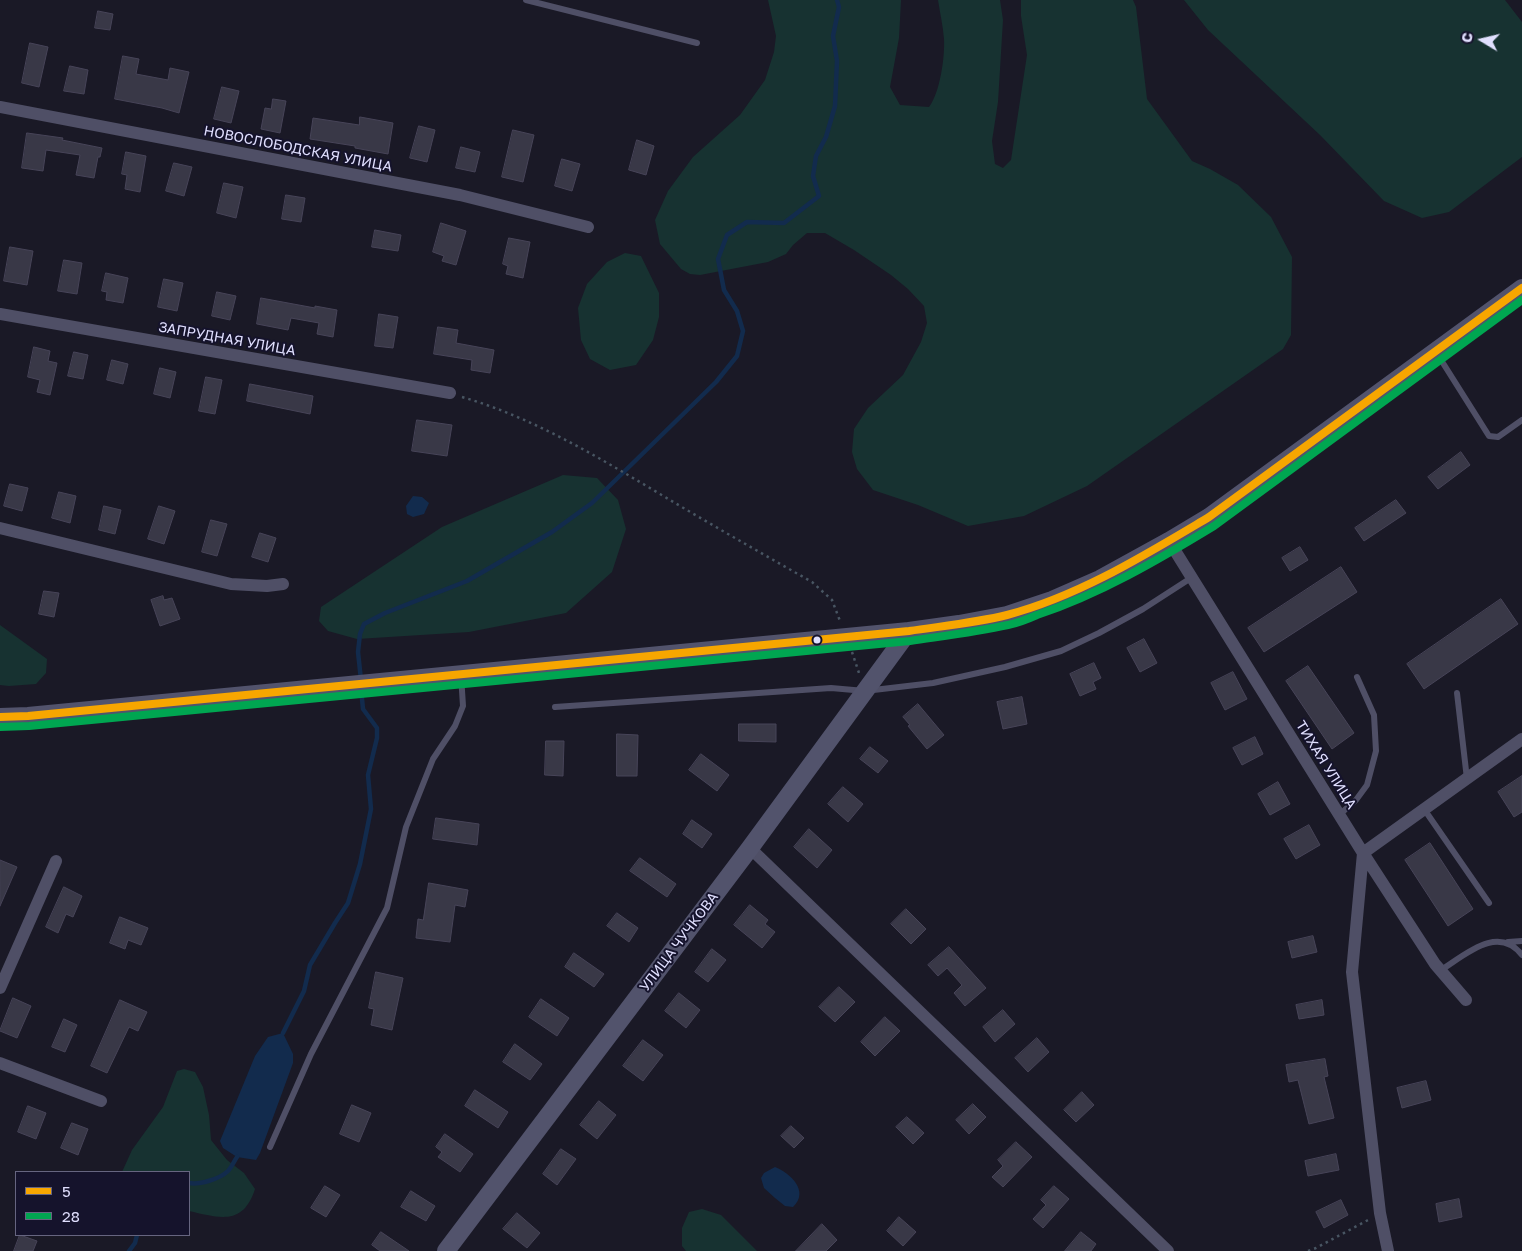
<!DOCTYPE html>
<html>
<head>
<meta charset="utf-8">
<style>
  body { margin:0 }
  #map { position:relative; width:1522px; height:1251px; overflow:hidden; background:#1a1926; font-family:"Golos Text",sans-serif }
  canvas { display:block }
  .legend { position:absolute; left:15px; top:1171px; width:175px; height:65px; box-sizing:border-box; background:#15132c; border:1px solid #666580; margin:0; padding:6px 9px; list-style:none; font-size:15px; color:#e0dffe }
  .legend li { display:flex; align-items:center; gap:10px; height:25px }
  .legend b { width:25px; border:1px solid #666580 }
  .north { position:absolute; left:1457px; top:15px; width:50px; height:50px; -webkit-text-stroke:4px #15132c; paint-order:stroke; rotate:279deg; font-size:14px; font-weight:700; line-height:20px; text-align:center; color:#e0dffe }
  .north::after { content:''; display:block; margin:auto; width:18px; height:22px; background:#e0dffe; clip-path:polygon(50% 0,100% 100%,50% 72%,0 100%) }
</style>
</head>
<body>
<div id="map">
<canvas width="1522" height="1251"></canvas>
<ul class="legend">
<li><b style="height:6px;background:#f7a600"></b>5</li>
<li><b style="height:6px;background:#00a651"></b>28</li>
</ul>
<div class="north">С</div>
</div>
<script>
const c = document.querySelector('canvas').getContext('2d');
c.lineJoin = 'round';
function fill(path, color) {
  c.fillStyle = color;
  c.fill(path, 'evenodd');
}
function stroke(path, color, width, dash) {
  c.strokeStyle = color;
  c.lineWidth = width;
  c.lineCap = dash ? 'butt' : 'round';
  c.setLineDash(dash || []);
  c.stroke(path);
}
function label(font, color, halo, rows, align = 'center') {
  c.font = font + ' "Golos Text",sans-serif';
  c.lineWidth = 4;
  c.setLineDash([]);
  c.textBaseline = 'middle';
  c.strokeStyle = halo;
  c.fillStyle = color;
  for (const [text, x, y, turn = 0] of rows) {
    c.save();
    c.translate(x, y);
    c.rotate((+turn || 0) * Math.PI / 180);
    c.textAlign = isNaN(turn) ? turn : align;
    if (halo) c.strokeText(text, 0, 0);
    c.fillText(text, 0, 0);
    c.restore();
  }
}
fill(new Path2D(`
  M768 0H901L899 38 890 87 900 105 929 107C940 93 945 57 944 39 943 26 940 13 938 0H1000L1003 20 998 102 992 141 995 164 1003 168 1011 160 1027 55 1021 16V0H1133L1136 7 1147 99 1192 161 1210 169 1238 185 1271 217 1292 257 1291 335 1283 349 1087 486 1024 516 968 526 918 505 873 490 857 469 852 452 854 429 868 408 903 375 921 342 927 323 924 306 908 289 891 275 854 250 825 233H807L793 245 786 254 768 262 700 275 690 274 681 269 660 244 655 220 668 191 693 157 740 115 765 80 774 52 776 36Z
  M1184 0H1505L1522 22V157L1449 212 1422 218 1384 201 1320 135 1208 30Z
  M625 253 641 256 659 293V317L653 340 636 365 610 370 590 359 581 340 578 308 587 284 607 262Z
  M563 475 597 478 618 500 626 529 612 572 566 613 469 632 357 639 328 631 319 621 321 607 442 527Z
  M0 625 47 659 46 673 36 684 9 686 0 685Z
  M184 1069 195 1072 203 1087 209 1115 211 1140 227 1160 244 1173 255 1189C243 1226 220 1218 189 1211V1172H122L132 1150 163 1107 177 1071Z
  M702 1209 721 1215 757 1251H686L682 1246V1228L689 1212Z`), '#173231');
fill(new Path2D(`
  M413 496 422 497 429 503 424 514 413 517 407 514 406 506Z
  M283 1033 293 1054V1063L260 1153 256 1160 237 1157 223 1148 220 1141 255 1056 268 1037Z
  M775 1167C790 1173 810 1191 793 1207L785 1206 775 1198 764 1188 761 1178 764 1173Z`), '#122b4d');
stroke(new Path2D(`
  M361 680 358 652 360 634 364 624 385 613 467 581 552 532 592 503 716 382 737 356 743 331 737 311 724 290 718 259 727 235 747 222 784 223 819 196 813 176 816 156 826 137 835 106 837 61 833 36 839 7 837 0
  M283 1033 304 991 310 965 335 923 348 903 360 864 371 809 368 775 377 738V728L363 709 361 688
  M189 1183C199 1185 220 1179 228 1171 232 1167 234 1161 237 1157
  M129 1251 135 1243 137 1235`), '#122b4d', 4.5);
const building = new Path2D(`
  M98 11 113 14 110 30 95 28Z
  M30 43 48 47 39 87 22 83Z
  M123 56 139 59 136 74 168 80 170 68 189 72 179 113 162 108 115 99Z
  M70 66 88 70 84 94 64 91Z
  M222 87 239 91 231 123 214 119Z
  M273 99 286 101 280 133 261 129 265 108 271 109Z
  M360 117 393 123 388 154 355 148V146L310 139 313 118 359 125Z
  M419 126 435 130 427 162 410 158Z
  M513 130 534 135 523 182 502 177Z
  M27 133 63 138 62 140 102 148 100 157H98L94 178 76 175 80 155 46 150 43 171 22 168Z
  M637 140 654 146 646 175 629 170Z
  M461 147 480 152 475 172 456 168Z
  M126 152 146 156 140 192 125 189 127 175 122 174Z
  M562 159 580 164 572 191 555 186Z
  M174 163 192 167 184 196 166 191Z
  M224 183 243 187 236 218 217 213Z
  M286 195 305 198 301 222 282 219Z
  M441 223 466 231 456 265 442 261 444 256 433 252Z
  M375 230 401 235 398 251 372 247Z
  M509 238 530 242 523 278 506 274 508 266 503 264Z
  M10 247 33 251 27 285 4 281Z
  M64 260 82 263 77 294 58 291Z
  M106 273 128 278 123 303 106 300 107 292 102 291Z
  M164 279 183 283 177 311 158 307Z
  M217 292 236 296 230 320 212 316Z
  M261 298 315 308V306L337 310 333 337 317 334 319 323 291 318 288 330 257 324Z
  M379 314 398 317 393 348 375 346Z
  M438 327 458 330 456 343 494 350 490 373 471 370 472 360 434 354Z
  M34 347 50 351 48 361 57 363 50 395 37 392 40 380 28 377Z
  M74 352 88 355 83 379 68 376Z
  M112 360 128 364 123 384 107 380Z
  M160 368 176 372 170 398 154 394Z
  M206 377 222 380 215 414 199 411Z
  M250 384 313 396 310 414 247 401Z
  M417 420 452 425 447 456 412 451Z
  M1461 452 1470 465 1438 489 1428 477Z
  M10 484 28 488 22 511 4 506Z
  M59 492 76 496 70 523 52 518Z
  M1396 500 1406 513 1364 541 1355 528Z
  M104 506 121 510 115 534 99 530Z
  M159 506 175 511 164 544 148 539Z
  M211 520 227 524 217 556 202 552Z
  M260 533 276 538 268 562 252 557Z
  M1300 547 1308 560 1290 571 1282 558Z
  M1341 567 1357 592 1264 652 1248 628Z
  M44 591 59 593 54 617 39 614Z
  M163 596 164 600 172 598 180 619 160 626 151 600Z
  M1501 599 1518 624 1424 689 1407 664Z
  M1144 639 1157 663 1140 672 1127 648Z
  M1094 663 1101 678 1093 682 1096 689 1080 696 1070 674Z
  M1308 666 1354 733 1332 749 1286 681Z
  M1233 672 1247 699 1225 710 1211 683Z
  M1022 697 1027 724 1003 729 997 702Z
  M918 704 944 735 927 749 908 726 910 725 903 717Z
  M739 724H776V742L739 741Z
  M617 734 638 735 637 776H617Z
  M1255 737 1263 754 1242 765 1233 748Z
  M546 741H564L563 776 545 775Z
  M870 747 888 761 878 773 860 759Z
  M701 754 729 775 717 791 689 770Z
  M1522 776V812L1514 817 1498 792Z
  M1278 782 1290 804 1270 815 1258 794Z
  M843 787 863 804 848 822 828 804Z
  M436 818 479 824 477 845 433 839Z
  M692 820 712 834 702 848 683 834Z
  M1309 825 1320 845 1296 859 1284 839Z
  M809 829 832 850 817 868 794 847Z
  M1430 843 1473 909 1448 926 1405 860Z
  M640 858 676 884 667 897 630 871Z
  M0 860 17 867 0 906Z
  M429 883 468 890 465 907 455 905 450 942 416 938 418 919 423 920Z
  M64 887 82 896 73 917 66 914 58 933 46 927Z
  M750 905 768 920 765 924 775 932 762 948 734 925Z
  M906 909 926 929 911 944 891 924Z
  M617 913 638 928 629 942 607 926Z
  M120 917 148 928 141 945 128 940 125 949 110 943Z
  M1313 936 1317 952 1292 958 1288 942Z
  M949 947 986 988 965 1006 954 993 962 985 947 968 938 976 928 965Z
  M712 949 726 960 708 982 695 972Z
  M574 953 604 974 594 987 565 967Z
  M376 972 403 978 392 1030 371 1025 374 1009 369 1008Z
  M839 987 855 1002 835 1022 819 1007Z
  M679 993 700 1010 686 1028 665 1011Z
  M13 998 31 1006 17 1038 0 1031Z
  M541 999 569 1018 557 1036 529 1017Z
  M120 1000 147 1012 138 1031 129 1027 107 1073 91 1066Z
  M1322 1000 1324 1015 1299 1019 1296 1005Z
  M1003 1010 1015 1024 995 1042 983 1027Z
  M885 1017 900 1031 875 1056 861 1042Z
  M64 1019 77 1025 65 1052 52 1047Z
  M1037 1038 1049 1052 1028 1072 1015 1058Z
  M643 1040 663 1055 643 1081 623 1066Z
  M515 1044 542 1064 530 1080 503 1062Z
  M1325 1059 1328 1076 1324 1077 1334 1118 1309 1124 1298 1080 1289 1082 1286 1065Z
  M1426 1081 1431 1100 1402 1108 1397 1088Z
  M475 1090 508 1112 498 1128 465 1106Z
  M1082 1092 1094 1105 1076 1122 1064 1110Z
  M599 1101 616 1115 597 1139 580 1125Z
  M973 1104 986 1117 969 1134 956 1120Z
  M352 1105 371 1113 359 1142 340 1134Z
  M28 1106 46 1113 36 1139 18 1132Z
  M907 1117 924 1133 913 1144 896 1127Z
  M72 1123 88 1129 78 1155 61 1148Z
  M791 1126 804 1138 794 1148 781 1136Z
  M445 1134 473 1154 460 1172 438 1157 442 1152 436 1147Z
  M1016 1142 1032 1157 1003 1187 992 1177 1003 1166 998 1160Z
  M561 1149 576 1159 557 1185 543 1174Z
  M1336 1154 1339 1170 1308 1176 1305 1161Z
  M325 1186 340 1195 326 1217 311 1208Z
  M1054 1186 1069 1199 1043 1228 1033 1219 1046 1205 1041 1200Z
  M411 1191 435 1206 426 1221 401 1207Z
  M1459 1199 1462 1217 1439 1222 1436 1204Z
  M1341 1200 1348 1215 1324 1228 1316 1212Z
  M517 1213 540 1233 527 1248 503 1229Z
  M899 1217 916 1232 903 1246 887 1231Z
  M822 1224 837 1240 826 1251H796Z
  M381 1232 409 1251H380L372 1245Z
  M1081 1232 1096 1244 1091 1251H1065Z
  M20 1235 37 1241 33 1251H14Z`);
fill(building, '#393847');
stroke(building, '#474458', 1);
stroke(new Path2D(`
  M462 397C534 418 596 456 660 494 710 524 761 553 812 582L832 600 840 621
  M852 652 859 673
  M1308 1251 1316 1248 1368 1220`), '#485562', 2.5, [2.5, 4]);
stroke(new Path2D(`
  M526 0 697 43
  M1436 352 1489 436 1498 437 1522 420
  M1457 693 1467 779
  M555 707 831 688 865 691 933 683 1005 667 1061 651 1099 633 1143 609 1191 578
  M1424 809 1489 903
  M1339 815 1356 800 1367 785 1376 751 1374 715 1357 677
  M1508 942 1522 941
  M1441 970C1465 955 1498 924 1522 955
  M270 1147 311 1054 387 908 406 827 433 759 455 726 463 706 461 675`), '#4f4f66', 6);
stroke(new Path2D(`
  M0 107 460 195 588 227
  M0 314 450 393
  M0 528 231 584 267 586 283 584
  M1169 541 1363 853 1435 964 1466 1000
  M750 848 1168 1251
  M0 988 56 861
  M0 1063 101 1101
  M1388 1251 1380 1213 1352 972 1363 853 1522 739`), '#4f4f66', 12);
stroke(new Path2D(`
  M0 717 28 716 909 631 959 624 1007 615 1052 600 1100 579 1169 541 1209 517 1522 288
  M446 1251 750 848 909 631`), '#52536c', 18);
stroke(new Path2D(`
  M0 717 28 716 909 631C942 626 975 623 1007 615 1079 596 1145 555 1209 517L1522 288`), '#f7a600', 8);
stroke(new Path2D(`
  M0 727 29 726 910 641C943 636 976 632 1008 625 1018 623 1028 619 1037 615 1100 594 1158 560 1214 526L1522 300`), '#00a651', 8);
for (const [x, y, r, color] of [
  [817,640,4.5,"#e0dffe"]
]) {
  const dot = new Path2D();
  dot.arc(x, y, r, 0, 2 * Math.PI);
  c.fillStyle = color;
  c.fill(dot);
  stroke(dot, '#15132c', 2);
}
label('14px', '#e0dffe', '#15132c', [
  ["НОВОСЛОБОДСКАЯ УЛИЦА",298,149,11],
  ["ЗАПРУДНАЯ УЛИЦА",227,339,10],
  ["ТИХАЯ УЛИЦА",1326,765,58],
  ["УЛИЦА ЧУЧКОВА",679,942,-53]
]);
</script>
</body>
</html>
